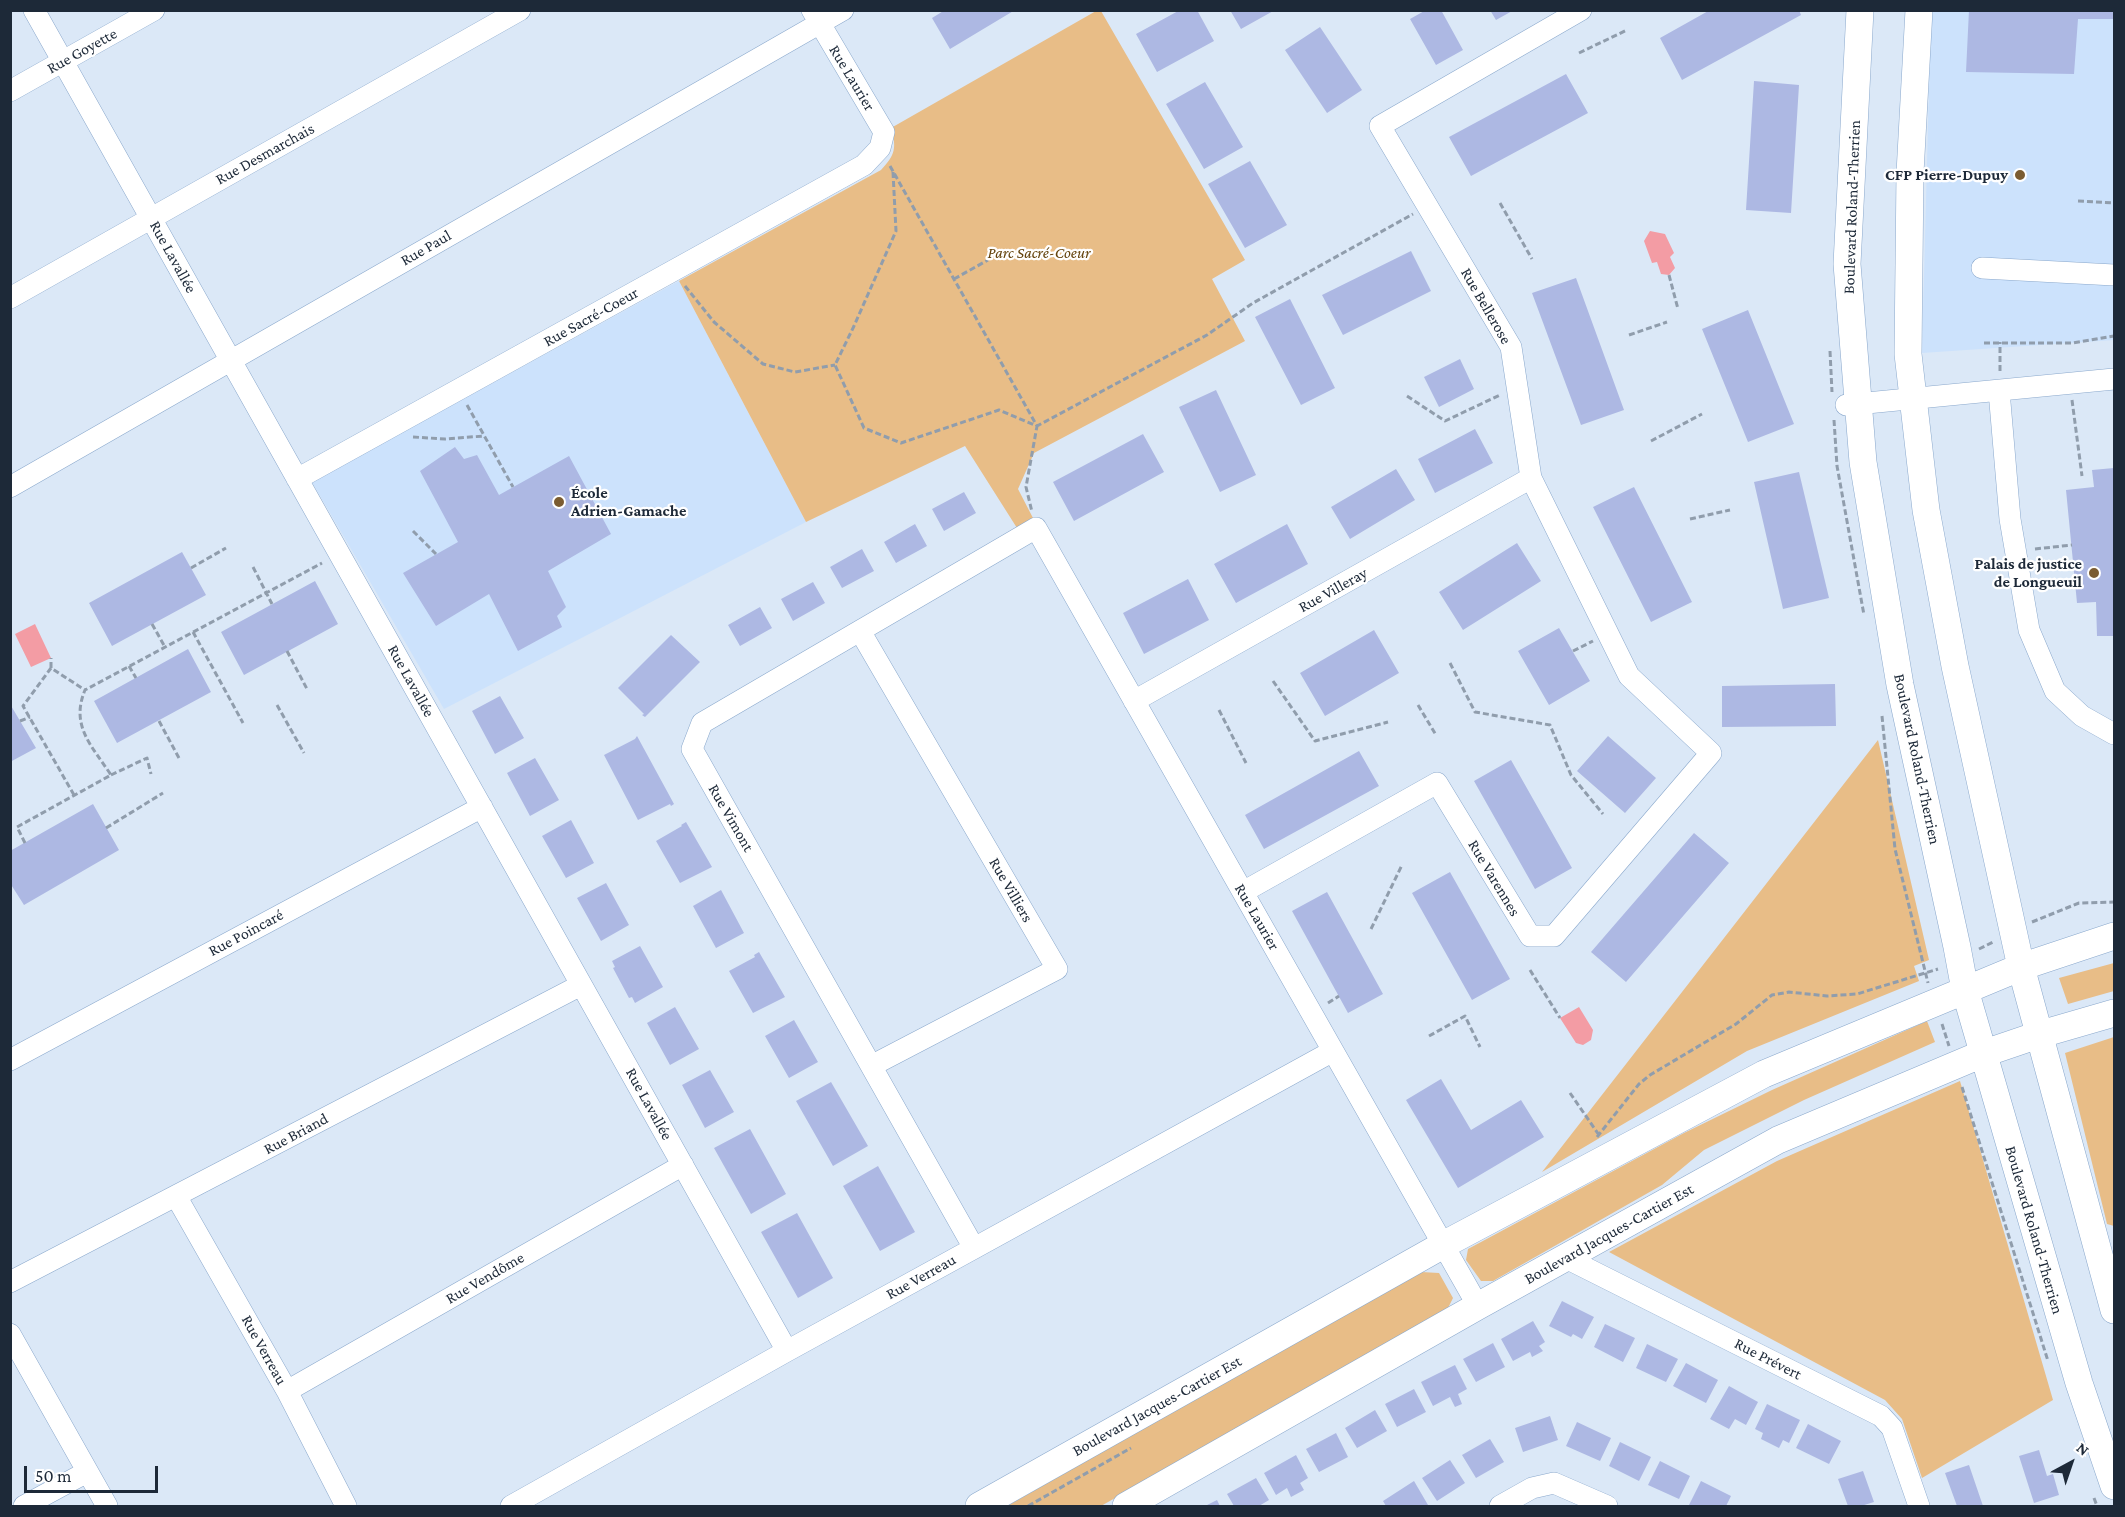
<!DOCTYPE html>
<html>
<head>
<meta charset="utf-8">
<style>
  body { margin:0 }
  #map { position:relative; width:2125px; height:1517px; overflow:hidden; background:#dbe8f7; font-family:"Crimson Pro",serif }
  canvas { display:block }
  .frame { position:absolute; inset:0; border:12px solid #1d2938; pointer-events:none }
  .north { position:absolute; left:2041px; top:1433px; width:60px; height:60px; -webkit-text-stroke:4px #fff; paint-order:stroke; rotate:40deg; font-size:16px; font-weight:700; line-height:24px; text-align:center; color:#1d2938 }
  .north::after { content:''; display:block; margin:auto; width:21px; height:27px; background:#1d2938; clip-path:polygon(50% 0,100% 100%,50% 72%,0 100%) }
  .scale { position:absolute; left:24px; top:1466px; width:134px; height:27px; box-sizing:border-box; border:3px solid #1d2938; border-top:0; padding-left:8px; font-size:18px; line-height:21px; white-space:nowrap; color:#1d2938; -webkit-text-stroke:4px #fff; paint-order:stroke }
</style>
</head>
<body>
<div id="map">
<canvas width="2125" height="1517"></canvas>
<div class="frame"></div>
<div class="north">N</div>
<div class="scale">50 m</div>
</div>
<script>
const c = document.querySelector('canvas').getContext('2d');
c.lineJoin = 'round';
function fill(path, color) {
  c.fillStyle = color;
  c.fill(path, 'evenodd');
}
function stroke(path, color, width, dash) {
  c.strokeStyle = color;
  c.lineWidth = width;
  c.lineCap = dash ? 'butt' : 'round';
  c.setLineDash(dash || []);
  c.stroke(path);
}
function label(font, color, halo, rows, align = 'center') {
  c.font = font + ' "Crimson Pro",serif';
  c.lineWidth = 4.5;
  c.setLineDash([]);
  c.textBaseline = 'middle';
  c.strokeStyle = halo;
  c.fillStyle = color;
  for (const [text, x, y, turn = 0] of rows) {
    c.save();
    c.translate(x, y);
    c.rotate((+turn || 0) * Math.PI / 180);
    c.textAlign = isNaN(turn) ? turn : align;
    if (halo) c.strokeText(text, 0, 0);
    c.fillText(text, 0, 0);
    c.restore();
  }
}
fill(new Path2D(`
  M1931 11H2114V340L1922 353Z
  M679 281 806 522 444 709 312 482Z`), '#cce2fc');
fill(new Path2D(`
  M1096 11H1101L1245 260 1212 279 1245 341 1034 453 1018 489 1033 518 1017 528 965 446 806 522 679 281 881 170C895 155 897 148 891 128Z
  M1878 740 1929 960 1914 966 1919 981 1747 1051 1542 1172Z
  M2114 963V991L2068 1004 2059 978Z
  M1927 1021 1935 1042 1804 1100 1704 1150 1662 1185 1493 1281H1481L1466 1260 1468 1249 1684 1133 1772 1090Z
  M2114 1037V1226L2107 1224 2065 1053Z
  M1960 1081 2053 1400 1922 1478 1902 1419 1885 1400 1609 1252 1777 1161Z
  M1421 1272 1439 1273 1453 1298 1447 1310 1101 1506H1007L1413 1275Z`), '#e8bd87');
fill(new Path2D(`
  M1650 231 1665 234 1674 253 1670 257 1675 268 1669 275 1661 274 1657 262 1652 263 1644 241Z
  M35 624 51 658 31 667 15 634Z
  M1579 1007 1593 1030 1591 1040 1583 1045 1576 1043 1560 1018Z`), '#f39ca4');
fill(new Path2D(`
  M945 10H1015L950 49 932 18Z
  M1180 10H1197L1214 41 1157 72 1136 34Z
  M1230 10H1275L1241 29Z
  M1426 10H1441L1463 50 1436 65 1410 19Z
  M1490 10H1514L1496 20Z
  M1710 10H1799L1801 15 1682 80 1660 38Z
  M1969 10H2114V19H2078L2074 74 1966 72Z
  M1320 27 1362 90 1327 113 1285 50Z
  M1566 74 1588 113 1471 176 1449 137Z
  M1754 81 1799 85 1791 213 1746 210Z
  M1205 82 1243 147 1204 169 1166 104Z
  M1250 161 1287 225 1245 248 1208 184Z
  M1411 251 1431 291 1343 335 1322 295Z
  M1576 278 1624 410 1581 425 1532 293Z
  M1290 299 1335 388 1301 405 1255 317Z
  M1748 310 1794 424 1748 442 1702 329Z
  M1460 359 1474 389 1439 407 1424 377Z
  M1216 390 1256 475 1220 492 1179 407Z
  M1475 429 1493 463 1435 493 1418 459Z
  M1143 434 1164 472 1074 521 1053 482Z
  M455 447 464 459 477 455 499 495 569 456 611 534 548 571 566 607 557 616 562 627 518 651 489 594 436 626 403 573 458 542 420 471Z
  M2114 468V636H2097L2096 602 2077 603 2066 490 2094 487 2092 470Z
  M1396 469 1415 500 1350 539 1331 507Z
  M1799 472 1829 598 1783 609 1754 482Z
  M1634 487 1692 602 1651 622 1593 507Z
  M964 492 976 513 944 531 932 509Z
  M915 524 927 546 896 563 884 542Z
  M1287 524 1308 564 1236 603 1214 564Z
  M1517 543 1541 581 1463 630 1439 592Z
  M862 549 874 571 842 588 830 567Z
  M182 552 206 595 112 646 89 603Z
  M1188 579 1209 620 1144 654 1123 613Z
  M315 581 338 624 244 675 221 632Z
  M813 582 825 603 793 621 781 599Z
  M760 607 772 628 740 646 728 625Z
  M1559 628 1590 681 1549 705 1518 651Z
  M1374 630 1399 673 1325 716 1300 673Z
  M671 635 700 662 645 717 642 715 644 714 618 688Z
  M188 649 211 692 117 743 94 701Z
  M1835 684 1836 726 1722 727V686Z
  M500 696 524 738 495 754 472 711Z
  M10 704 36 748 10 762Z
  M637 736 674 804 671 806 670 804 638 820 604 755 635 739Z
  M1608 736 1656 778 1625 813 1577 771Z
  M1359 751 1379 786 1264 849 1245 815Z
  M535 758 559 800 530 816 507 773Z
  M1511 760 1572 868 1535 889 1474 781Z
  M93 804 119 850 24 905 10 883V851Z
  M571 820 594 863 566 878 542 836Z
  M686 822 712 867 680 883 656 841 682 826 681 825Z
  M1694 833 1729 863 1626 982 1591 952Z
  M1450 872 1510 979 1472 1000 1412 893Z
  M606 883 629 925 601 941 577 898Z
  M721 890 744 933 716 948 693 906Z
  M1327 892 1383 994 1348 1013 1292 911Z
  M640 946 663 987 635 1003 632 997 629 998 613 968 615 967 612 961Z
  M759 952 785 997 753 1013 729 971 755 957 754 955Z
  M675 1007 699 1049 670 1065 647 1023Z
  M794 1020 818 1062 789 1078 765 1036Z
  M710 1070 734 1112 705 1128 682 1085Z
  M1441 1079 1471 1130 1521 1100 1544 1137 1458 1188 1406 1100Z
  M831 1082 868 1146 833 1166 796 1101Z
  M750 1129 786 1194 751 1214 714 1148Z
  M878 1166 915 1232 880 1251 843 1186Z
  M797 1213 833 1278 798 1298 761 1232Z
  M1562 1301 1594 1317 1582 1339 1573 1334 1571 1337 1549 1326Z
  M1533 1321 1545 1342 1539 1346 1543 1351 1532 1357 1530 1352 1513 1361 1501 1339Z
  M1605 1324 1635 1338 1623 1362 1594 1347Z
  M1493 1343 1505 1367 1476 1382 1463 1359Z
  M1647 1344 1678 1359 1666 1382 1636 1368Z
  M1686 1363 1718 1380 1706 1403 1673 1386Z
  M1455 1365 1467 1389 1458 1394 1462 1404 1455 1407 1450 1397 1433 1406 1421 1382Z
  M1729 1386 1758 1402 1746 1425 1735 1419 1729 1429 1710 1419Z
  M1414 1389 1426 1412 1397 1427 1385 1404Z
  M1767 1404 1800 1420 1789 1443 1783 1440 1779 1448 1761 1439 1763 1433 1755 1429Z
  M1375 1410 1387 1431 1357 1448 1345 1428Z
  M1550 1416 1558 1440 1523 1452 1515 1428Z
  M1577 1422 1611 1438 1600 1461 1566 1446Z
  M1808 1424 1841 1441 1829 1464 1796 1448Z
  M1336 1433 1348 1457 1319 1472 1306 1449Z
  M1490 1439 1504 1462 1476 1478 1462 1455Z
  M1620 1442 1651 1457 1639 1481 1609 1466Z
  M2039 1450 2047 1476 2053 1474 2059 1495 2034 1503 2019 1456Z
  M1296 1455 1308 1478 1300 1483 1304 1490 1291 1497 1287 1488 1276 1495 1264 1473Z
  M1450 1460 1465 1483 1437 1501 1422 1478Z
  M1660 1461 1690 1476 1679 1499 1648 1485Z
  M1969 1465 1983 1506H1957L1945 1473Z
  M1863 1471 1874 1502 1861 1506H1848L1838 1479Z
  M1256 1478 1269 1500 1259 1506H1234L1227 1494Z
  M1414 1481 1428 1505 1386 1506 1383 1501Z
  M1701 1481 1731 1496 1726 1506 1689 1505Z
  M1217 1500 1220 1506H1205Z`), '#adb8e3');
const minor = new Path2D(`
  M34 10 787 1351
  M10 91 154 10
  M1982 268 2114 275
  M10 298 520 10
  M1999 391 2010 519 2029 630 2055 691 2082 716 2114 734
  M1846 405 2114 379
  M297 479 864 165 880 148 884 132 812 10
  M10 487 843 10
  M860 631 1057 969 871 1066
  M1134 701 1531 478
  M1243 892 1437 783 1530 936H1554L1711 753 1629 676 1531 478 1511 347 1380 126 1581 10
  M10 1060 482 807
  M176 1196 287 1391 346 1506
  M974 1248 692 749 702 723 1036 528 1478 1306
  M1566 1258 1881 1416 1892 1428 1919 1506
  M10 1282 581 985
  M10 1334 107 1506
  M287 1391 683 1165
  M24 1506 87 1472
  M511 1506 787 1351 1333 1051
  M1500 1506 1532 1488 1554 1483 1607 1506`);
const major = new Path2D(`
  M1860 10 1847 264 1863 462 1900 685 1957 947 1965 990 2079 1383 2114 1486
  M1919 10 1910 173 1908 354 1926 510 1955 666 2021 967 2114 1310
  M979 1506 1443 1245 1764 1074 2021 967 2114 936
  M1126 1506 1478 1306 1778 1140 1982 1054 2038 1035 2114 1013`);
stroke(minor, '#8aa8cc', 22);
stroke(major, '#8aa8cc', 28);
stroke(new Path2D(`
  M1579 53 1627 30
  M890 166 1037 426 1026 487 1032 512
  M893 172 896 231 854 326 835 365 864 428 901 443 999 410 1037 426 1207 335 1253 303 1413 214
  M2078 201 2114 203
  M1500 203 1532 259
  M1669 275 1678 309
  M954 279 988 260
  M685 286 714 322 763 364 795 372 835 365
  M1629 335 1667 322
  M1984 343H2073L2114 336
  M1830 351 1832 392
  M2000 371V342
  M1407 396 1445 421 1500 395
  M2072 400 2082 476
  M467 405 513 487
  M1834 420 1837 466 1864 615
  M413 437 445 439 484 436
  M1651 441 1702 414
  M1690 519 1730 510
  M413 531 436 554
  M2035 549 2072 545
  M253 567 272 604
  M191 568 226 548
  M152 624 165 647
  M193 632 243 723
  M287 651 307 689
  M1573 651 1593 641
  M1450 663 1475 712 1550 725 1571 775 1603 814
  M129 666 136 678
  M51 668V658
  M1273 681 1315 741 1388 722
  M277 705 304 753
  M1418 705 1436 735
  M1219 710 1246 763
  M1882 716 1895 849 1928 983
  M20 721 30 717
  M159 721 179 758
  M111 775 147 758 151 774
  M74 795 23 706 51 668 85 690
  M106 828 163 793
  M25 843 17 827 111 775C92 746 70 726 85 690L322 563
  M2032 922 2079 903 2114 902
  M1371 929 1402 865
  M1979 949 1995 941
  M1530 970 1560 1018
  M1328 1003 1339 996
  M1942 1024 1949 1046
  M1429 1036 1465 1016 1480 1047
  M1962 1087 2048 1361
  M1570 1093 1599 1135
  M1597 1137 1639 1084 1650 1075 1736 1024 1772 995 1789 992 1827 996 1857 994 1938 969
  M2094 1498 2097 1506
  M1028 1506 1131 1448`), '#909dac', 3, [6, 3]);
stroke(minor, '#fff', 21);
stroke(major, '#fff', 27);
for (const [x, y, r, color] of [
  [2020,175,6,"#7b5c31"],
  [559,502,6,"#7b5c31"],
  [2094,573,6,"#7b5c31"]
]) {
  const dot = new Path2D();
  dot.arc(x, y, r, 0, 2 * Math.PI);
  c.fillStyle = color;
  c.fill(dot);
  stroke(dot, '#fff', 2);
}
label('16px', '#1d2938', '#fff', [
  ["Rue Goyette",82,51,-29],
  ["Rue Laurier",852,78,59],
  ["Rue Desmarchais",265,154,-29],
  ["Boulevard Roland-Therrien",1852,207,-88],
  ["Rue Paul",426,248,-30],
  ["Rue Lavallée",173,257,61],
  ["Rue Bellerose",1486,306,60],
  ["Rue Sacré-Coeur",591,317,-29],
  ["Rue Villeray",1333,590,-29],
  ["Rue Lavallée",411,681,61],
  ["Boulevard Roland-Therrien",1917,759,78],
  ["Rue Vimont",731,818,60],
  ["Rue Varennes",1494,878,59],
  ["Rue Villiers",1011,890,60],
  ["Rue Laurier",1257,917,60],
  ["Rue Poincaré",246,933,-28],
  ["Rue Lavallée",649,1104,61],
  ["Rue Briand",296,1134,-28],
  ["Boulevard Roland-Therrien",2034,1230,74],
  ["Boulevard Jacques-Cartier Est",1609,1234,-29],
  ["Rue Verreau",921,1277,-29],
  ["Rue Vendôme",485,1278,-30],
  ["Rue Verreau",264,1350,61],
  ["Rue Prévert",1768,1359,27],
  ["Boulevard Jacques-Cartier Est",1157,1406,-29]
]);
label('bold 16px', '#1d2938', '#fff', [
  ["CFP Pierre-Dupuy",2008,175],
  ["École",571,493,"left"],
  ["Adrien-Gamache",571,511,"left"],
  ["Palais de justice",2082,564],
  ["de Longueuil",2082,582]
], 'right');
label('italic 16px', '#64420b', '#fff', [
  ["Parc Sacré-Coeur",1039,253]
]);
</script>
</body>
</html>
